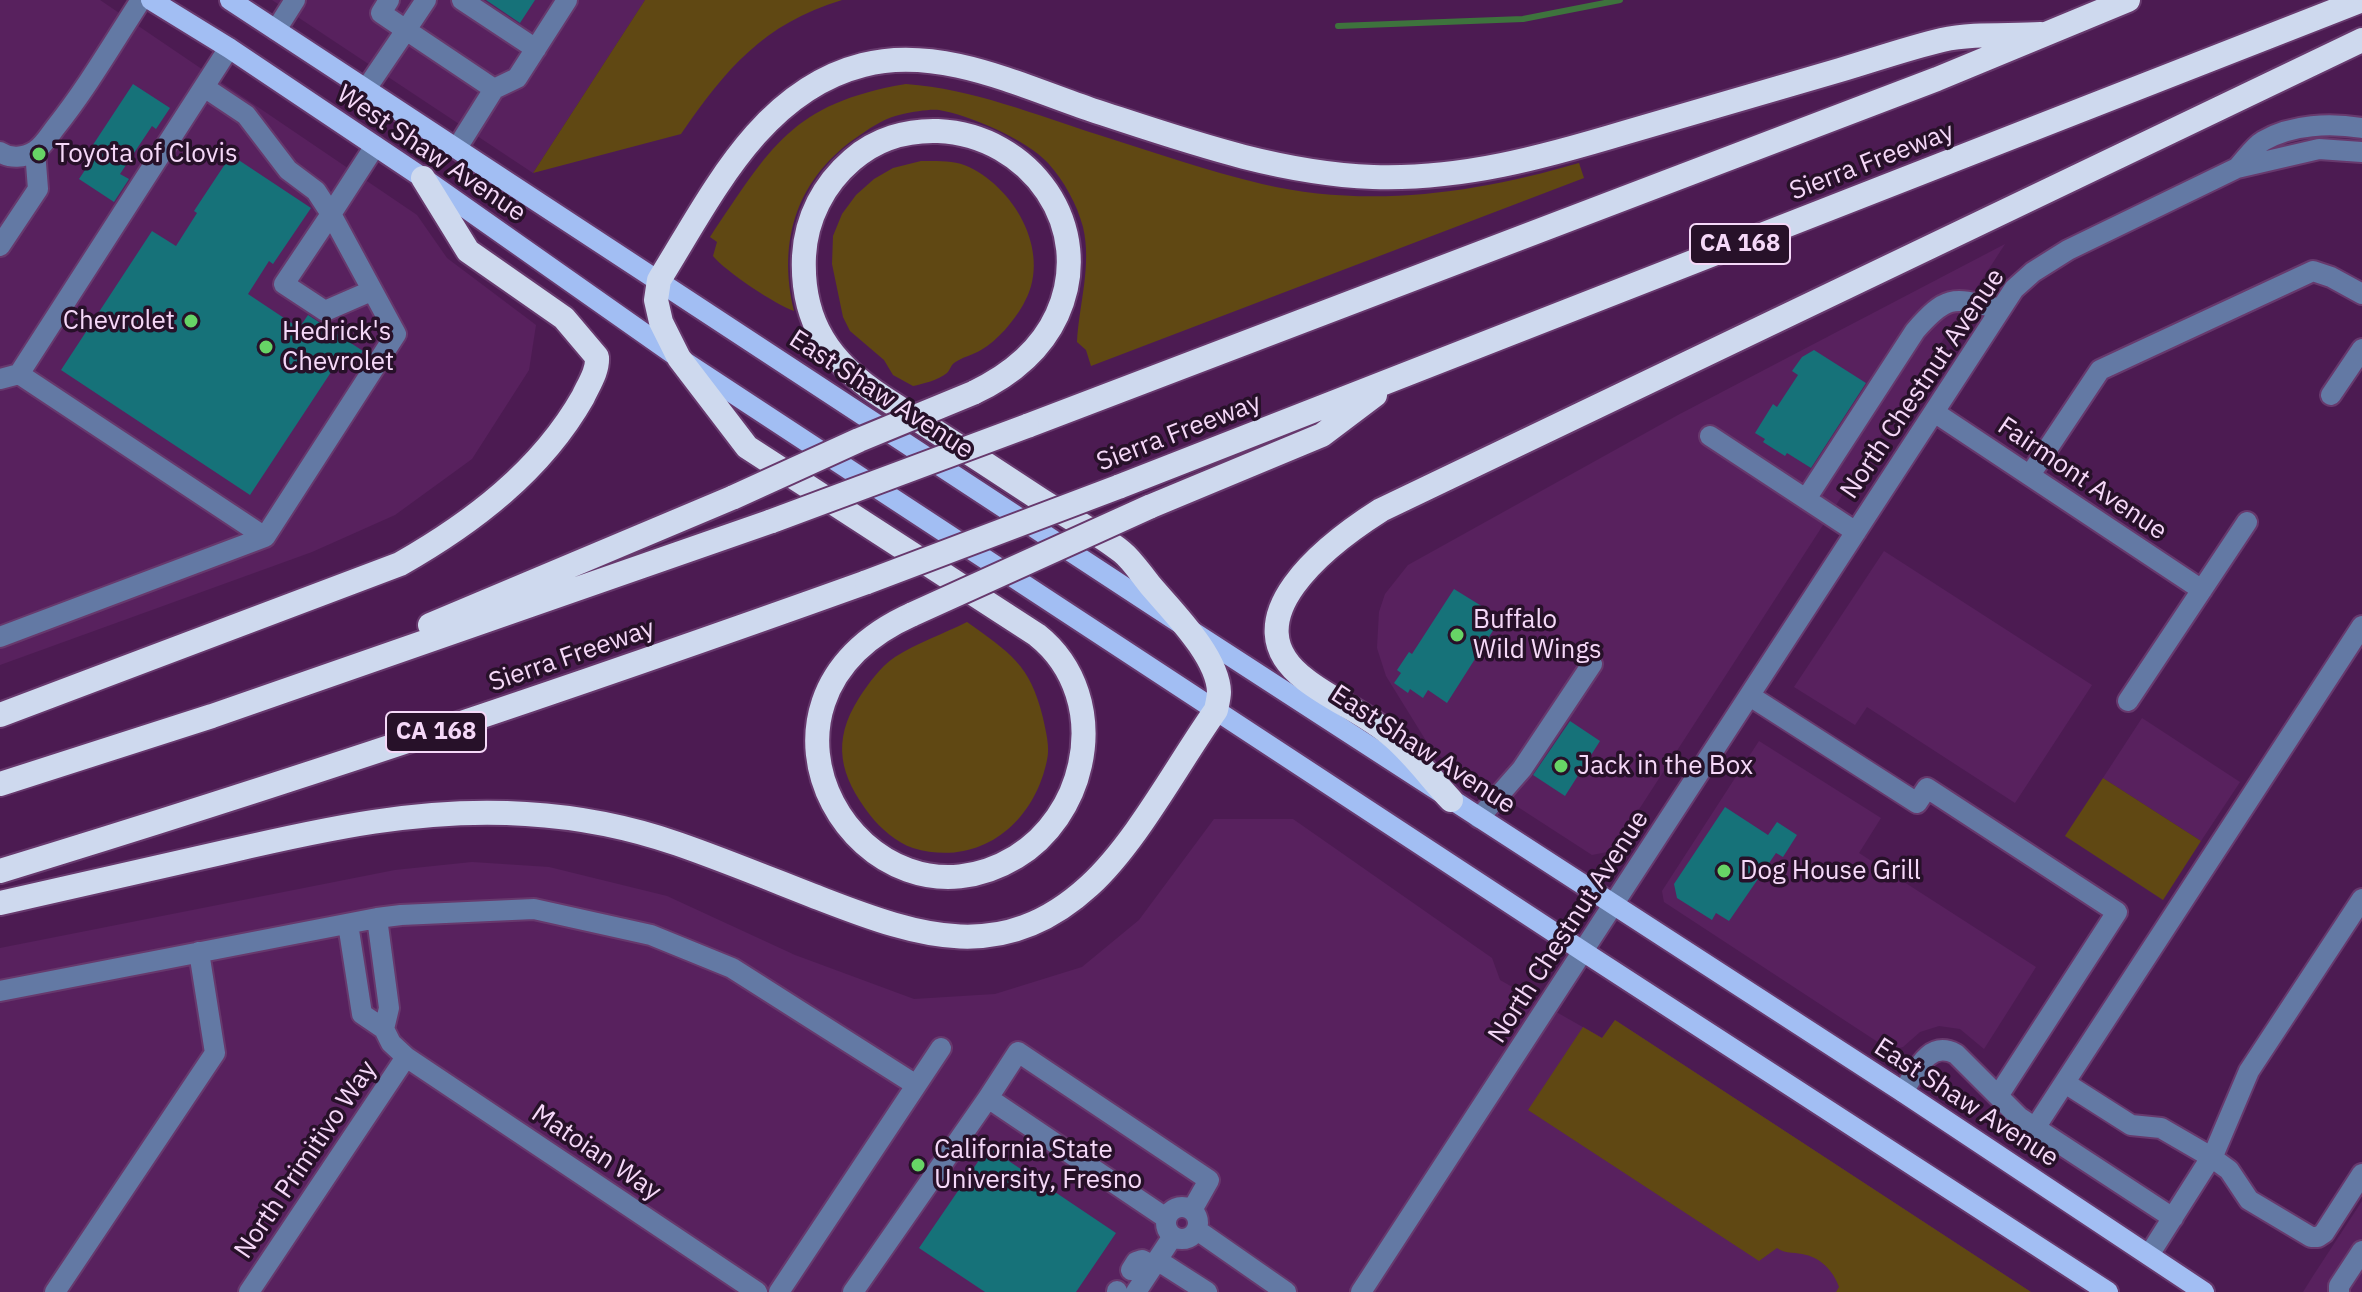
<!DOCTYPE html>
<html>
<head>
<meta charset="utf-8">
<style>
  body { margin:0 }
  canvas { display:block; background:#4c1b52 }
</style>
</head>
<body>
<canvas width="2362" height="1292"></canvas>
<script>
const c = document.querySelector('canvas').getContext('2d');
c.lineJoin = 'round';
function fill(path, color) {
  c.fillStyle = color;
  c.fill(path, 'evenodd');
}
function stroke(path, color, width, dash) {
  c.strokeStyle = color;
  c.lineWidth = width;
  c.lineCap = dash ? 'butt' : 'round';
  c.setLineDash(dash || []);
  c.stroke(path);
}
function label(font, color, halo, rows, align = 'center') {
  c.font = font + ' "IBM Plex Sans",sans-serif';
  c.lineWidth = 7;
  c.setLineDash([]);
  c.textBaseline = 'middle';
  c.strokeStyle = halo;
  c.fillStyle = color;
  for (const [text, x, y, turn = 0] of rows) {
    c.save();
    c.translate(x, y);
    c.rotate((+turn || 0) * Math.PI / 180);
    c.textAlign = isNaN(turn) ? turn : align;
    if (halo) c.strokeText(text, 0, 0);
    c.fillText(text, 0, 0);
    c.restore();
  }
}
fill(new Path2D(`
  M0 0H100L417 215 447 258 536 325 529 370 472 459 395 515 312 552 0 665Z
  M272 0H645L533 173Z
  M2005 244 1612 851 1592 855 1433 752 1386 676 1377 648 1379 612 1385 594 1408 565 1678 415Z
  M1884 551 2092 685 2015 803 1867 707 1855 725 1794 687Z
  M2142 718 2240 782 2201 841 2103 778Z
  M1759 741 1881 818 1859 853 2036 967 1984 1049 1960 1029 1939 1026 1920 1032 1903 1047 1890 1050 1664 902 1662 891Z
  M1214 819H1293L1492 958 1500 980 1602 1038 1615 1020 2031 1292H0V948L395 870 472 862 549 867 667 896 795 955 914 999 995 994 1082 967 1139 920Z
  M2362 1201V1292H2303L2313 1276Z`), '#58215e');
fill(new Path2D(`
  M645 0H842C763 24 726 69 681 134L533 173Z
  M906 84C973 89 1036 115 1099 135 1153 152 1207 171 1262 184 1369 209 1476 193 1579 163L1584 178 1091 366 1086 350 1077 342C1079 304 1092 266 1083 227 1077 204 1064 181 1048 163 1027 140 970 115 939 110 929 109 913 112 903 114 887 117 873 126 860 135 797 177 777 240 794 311 776 305 725 271 713 256L717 242 710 237C770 148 792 103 906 84Z
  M921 161C937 161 955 160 969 167 1017 190 1053 256 1023 305 1013 322 998 340 981 350 973 355 962 357 954 363 951 365 950 370 947 373 938 380 923 384 913 386L893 375 884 360 850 331 843 317 832 264 833 236 842 214 856 195 874 179 893 168Z
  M967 622C1010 653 1030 664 1043 718 1046 732 1050 747 1047 760 1034 824 979 868 913 848 897 843 880 828 870 815 840 776 831 742 859 698 869 683 880 667 895 657 917 643 943 634 967 622Z
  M2103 778 2201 841 2163 900 2065 836Z
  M1615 1020 2031 1292H1836L1839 1287C1833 1270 1820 1257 1802 1254 1792 1252 1786 1254 1777 1248L1759 1261 1528 1110 1583 1027 1602 1038Z`), '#604813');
stroke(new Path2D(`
  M1338 26 1523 19 1620 0`), '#3e733d', 6);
fill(new Path2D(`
  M486 0H535L520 23Z
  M133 84 170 108 156 129 152 126 120 174 129 179 114 202 79 179 89 164 83 160Z
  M231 155 311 208 273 264 269 261 248 294 299 328 308 315 363 351 353 365 341 357 250 495 61 370 152 231 176 246 197 213 194 211Z
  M1814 350 1866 383 1811 468 1787 453 1785 456 1763 442 1765 439 1755 433 1773 404 1777 407 1798 375 1792 371 1802 357Z
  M1454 589 1501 618 1447 703 1428 690 1423 698 1410 689 1408 693 1394 683 1401 673 1397 670 1409 652 1412 654Z
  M1570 721 1600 741 1565 796 1533 775Z
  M1725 807 1768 835 1777 822 1797 835 1783 857 1776 853 1729 921 1716 913 1712 920 1677 898 1674 884Z
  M988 1147 1116 1233 1076 1292H985L919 1248Z`), '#167279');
const minor = new Path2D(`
  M426 0 406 30 494 89
  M462 0 536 49
  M276 30 295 0
  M229 48 19 374 265 537 396 334 331 214 375 146
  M204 87 246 115 288 170 316 191 331 214 284 284 325 311 371 291
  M366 89 406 30 381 13 389 0
  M457 148 494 89 517 78 567 0
  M0 152C10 159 24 158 35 151 43 146 49 136 55 128 87 88 113 43 141 0
  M2237 168C2245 160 2253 147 2263 141 2292 124 2331 123 2362 128
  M0 246 38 189 35 151
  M0 379 19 374
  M2331 395 2362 349
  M1934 412 2202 590
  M1710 436 1856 532
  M2030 475 2100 370 2313 271 2331 277 2362 294
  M1806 499 1915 331C1948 293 1954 298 2000 309
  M0 637 265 537
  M1750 696 1917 803 1927 788 2117 912 1998 1096
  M2128 701 2247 522
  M1479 818 1522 769 1592 664
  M377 918 389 1008 384 1029
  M348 924 362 1014 384 1029 391 1043 406 1057 757 1292
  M0 991 377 918 401 915 534 909 651 935 732 968 916 1085
  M2065 1083 2131 1125 2161 1128 2211 1157 2229 1170 2249 1200 2311 1237H2318L2324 1233 2362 1174
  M1903 1092C1916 1072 1928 1039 1956 1054L2019 1117 2173 1218
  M988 1098 1018 1052 1209 1180 1192 1210
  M2035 1128 2362 626
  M1166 1223a16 16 0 1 1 32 0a16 16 0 1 1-32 0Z
  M1197 1230 1286 1292
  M2149 1255 2215 1151 2249 1071 2362 899
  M1157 1260 1207 1292
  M1131 1270 1136 1262 1142 1260 1154 1266
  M55 1292 215 1053 199 952
  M249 1292 406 1057
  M779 1292 941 1048
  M853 1292 988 1098 1166 1218
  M1117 1292V1291
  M1136 1292 1173 1236
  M1361 1292 2014 289 2033 272 2068 250 2237 168 2319 149 2362 152
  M2339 1292V1286L2362 1251`);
const major = new Path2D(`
  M151 0 229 48 423 178 679 358 1584 952 2108 1292
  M230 0 1184 626 1903 1092 2204 1292`);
const highway = new Path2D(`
  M1027 426 1937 79 2128 0
  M1118 487 2362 0
  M1149 507 1322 435 1375 395
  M913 614C713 703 865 948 1016 857 1049 837 1072 802 1080 765 1091 716 1076 666 1037 635L747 447 679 358 661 322 656 300 659 280C711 197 760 91 863 65 939 45 1021 86 1092 110 1184 140 1275 173 1373 177 1461 180 1544 157 1627 132 1698 112 1769 91 1840 70 1874 60 1908 48 1942 40 1973 33 2010 36 2041 34
  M430 625 734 497
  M0 715 400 564C472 523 541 471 583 397 589 384 598 371 597 357L564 318 468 251 423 178
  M0 784 212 716 772 521
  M1451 800C1432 780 1414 755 1393 737 1367 714 1333 701 1306 680 1226 621 1329 543 1381 510L2362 40
  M0 871C292 782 580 685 867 582
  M0 903C75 886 150 869 225 852 324 829 423 807 526 814 578 817 629 827 678 844 727 861 775 881 824 900 920 937 1003 965 1089 886 1137 842 1177 765 1216 710 1217 705 1219 697 1219 692 1218 656 1172 611 1150 585 1141 574 1132 560 1122 552 1098 533 1070 518 1044 502 991 467 937 432 884 398 830 363 801 322 804 256 806 218 824 184 852 160 876 139 907 130 938 131 1030 135 1097 227 1057 315 1040 352 1009 376 973 393`);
stroke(minor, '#67396d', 24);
stroke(major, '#67396d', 24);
stroke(highway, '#67396d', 28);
stroke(minor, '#6379a4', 20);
stroke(major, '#a2bef3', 20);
stroke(highway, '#ced9ee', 24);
const highwayBridge = new Path2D(`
  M734 497 859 440 973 393
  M772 521 1027 426
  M867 582 1118 487
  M913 614 1149 507`);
stroke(highwayBridge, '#67396d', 28, []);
stroke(highwayBridge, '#ced9ee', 24);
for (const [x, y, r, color] of [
  [39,154,8,"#67d466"],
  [191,321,8,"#67d466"],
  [266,347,8,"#67d466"],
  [1457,635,8,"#67d466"],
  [1561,766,8,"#67d466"],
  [1724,871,8,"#67d466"],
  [918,1165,8,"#67d466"]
]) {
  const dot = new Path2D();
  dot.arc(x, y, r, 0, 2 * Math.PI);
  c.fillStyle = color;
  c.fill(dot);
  stroke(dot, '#271129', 3);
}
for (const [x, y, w] of [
  [1740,244,100],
  [436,732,100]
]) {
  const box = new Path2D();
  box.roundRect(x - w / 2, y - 20, w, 40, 6);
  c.fillStyle = '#271129';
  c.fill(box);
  stroke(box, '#f5d8f8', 2);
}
label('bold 24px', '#f5d8f8', null, [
  ["CA 168",1740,244],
  ["CA 168",436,732]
]);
label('26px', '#f5d8f8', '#271129', [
  ["Toyota of Clovis",55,154],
  ["Chevrolet",175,321,"right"],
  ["Hedrick's",282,332],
  ["Chevrolet",282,362],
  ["Buffalo",1473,620],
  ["Wild Wings",1473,650],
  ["Jack in the Box",1577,766],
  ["Dog House Grill",1740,871],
  ["California State",934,1150],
  ["University, Fresno",934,1180]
], 'left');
label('26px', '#f5d8f8', '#271129', [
  ["West Shaw Avenue",431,154,34],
  ["Sierra Freeway",1872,162,-21],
  ["North Chestnut Avenue",1923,384,-56],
  ["East Shaw Avenue",881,395,33],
  ["Sierra Freeway",1179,433,-21],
  ["Fairmont Avenue",2082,479,34],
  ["Sierra Freeway",572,656,-19],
  ["East Shaw Avenue",1423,750,33],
  ["North Chestnut Avenue",1569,927,-57],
  ["East Shaw Avenue",1966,1103,33],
  ["Matoian Way",596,1153,34],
  ["North Primitivo Way",306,1160,-56]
]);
</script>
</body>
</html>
